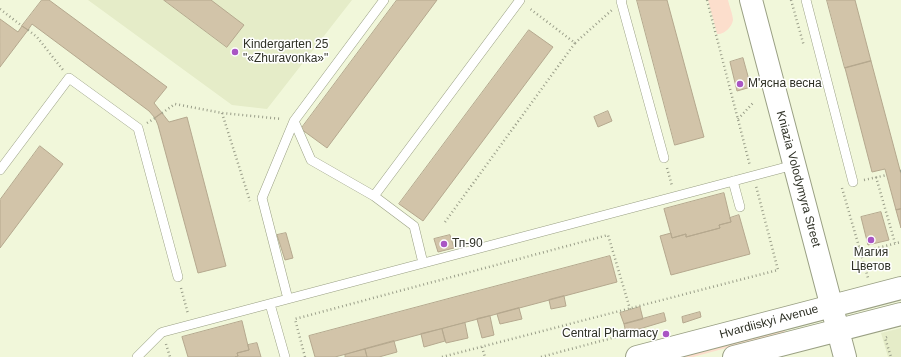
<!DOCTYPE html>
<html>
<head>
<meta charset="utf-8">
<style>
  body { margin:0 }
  canvas { display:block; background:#f1f7da }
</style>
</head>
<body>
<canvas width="901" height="357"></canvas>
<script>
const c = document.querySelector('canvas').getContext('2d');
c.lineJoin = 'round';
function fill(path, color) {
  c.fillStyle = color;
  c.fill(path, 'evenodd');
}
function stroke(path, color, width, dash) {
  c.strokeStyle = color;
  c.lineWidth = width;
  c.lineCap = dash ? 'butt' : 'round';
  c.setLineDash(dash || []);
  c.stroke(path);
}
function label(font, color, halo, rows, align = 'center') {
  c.font = font + ' Helvetica,sans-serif';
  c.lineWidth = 3;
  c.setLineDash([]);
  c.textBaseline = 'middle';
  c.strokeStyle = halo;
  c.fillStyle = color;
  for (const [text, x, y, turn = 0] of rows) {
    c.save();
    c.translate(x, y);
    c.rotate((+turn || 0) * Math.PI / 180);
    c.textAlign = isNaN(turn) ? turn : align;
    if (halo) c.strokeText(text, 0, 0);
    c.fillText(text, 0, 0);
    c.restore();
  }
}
fill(new Path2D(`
  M88 0H352L267 109 232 105Z
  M901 328V357H888L881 333Z`), '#e5ecc8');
fill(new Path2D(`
  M708 0H728C729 5 733 15 733 20 732 27 724 35 717 34Z
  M783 324 785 332 693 357H660Z`), '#fcdecc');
const building = new Path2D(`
  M42 0H49L167 87 154 103 162 113 155 118 149 111 32 24 28 30 22 26Z
  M164 0H211L244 25 227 47Z
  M397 0H437L327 148 301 129Z
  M637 0H667L704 137 675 145Z
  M827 0H855L871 61 845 68Z
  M0 19 18 32 22 26 28 30 0 67Z
  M529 30 553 47 423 221 399 204Z
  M743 58 751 87 737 91 730 62Z
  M871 61 901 174V209L896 210 885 169 872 172 845 68Z
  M608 111 612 121 598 127 594 117Z
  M162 113 169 122 187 117 226 266 198 273 158 125 155 118Z
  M40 146 63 164 0 248V200Z
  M724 193 731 222 719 225 720 228 686 237V234L672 238 664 209Z
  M901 209V228L896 210Z
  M881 212 889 240 868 245 861 217Z
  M739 215 750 254 671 275 660 236 671 233 672 238 686 234V237L720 228 719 225 731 222 730 218Z
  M286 233 293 258 285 260 277 235Z
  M450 235 454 248 438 252 434 239Z
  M610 256 617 282 335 357H315L309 336Z
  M564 296 566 306 551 309 549 300Z
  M640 307 643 319 624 324 620 313Z
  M519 308 522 319 500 324 497 314Z
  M700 312 701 317 683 323 682 317Z
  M664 313 666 321 626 333 624 324Z
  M490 316 494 335 482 338 477 319Z
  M242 321 249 350 237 353 238 356 235 357H188L182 337Z
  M465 323 468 338 446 343 442 329Z
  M442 329 445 341 424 347 421 334Z
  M394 341 397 352 379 357H367L365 349Z
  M257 343 261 357H235L238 356 237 353 249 350 248 345Z
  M365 349 367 357H345V355Z`);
fill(building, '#d2c4a9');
stroke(building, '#b5a88e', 1);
const lane = new Path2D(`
  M622 0 621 1 664 158
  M806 0 853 182
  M294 121 311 160 374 196
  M0 170 69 78 138 128 178 277
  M733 181 740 207
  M423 263 414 226 374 196 520 0
  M288 299 262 198 294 121 384 0
  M270 304 285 357
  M137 357 161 333 163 332 794 165`);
const secondary = new Path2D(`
  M751 0 845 357
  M637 357 901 288
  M734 357 901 314`);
stroke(lane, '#9aa084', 10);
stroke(secondary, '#9aa084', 24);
stroke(new Path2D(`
  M707 0 750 166
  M791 0 804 46
  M0 9 22 26
  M28 30 37 37 63 70
  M575 43 612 10
  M162 113 175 104 222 113 282 119
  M222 113 250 201
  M738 119 753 103
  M147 123 155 118
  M667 168 672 186
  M900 171H901
  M876 177 895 243
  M864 180 887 175
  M842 188 868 278
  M445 222 575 43 529 8
  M859 248 870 250 901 242
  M181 288 188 314
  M887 337 885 338 891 357
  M166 344 170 357
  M482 347 485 357
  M305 357 295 319 608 235 630 309
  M442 357 778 270 756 186
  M541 357 627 334`), '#9a9e89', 2.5, [1, 3]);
stroke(lane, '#fff', 9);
stroke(secondary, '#fff', 22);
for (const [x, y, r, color] of [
  [235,52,4,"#a955c4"],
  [740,84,4,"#a955c4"],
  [871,240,4,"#a955c4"],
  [444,244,4,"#a955c4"],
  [666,334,4,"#a955c4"]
]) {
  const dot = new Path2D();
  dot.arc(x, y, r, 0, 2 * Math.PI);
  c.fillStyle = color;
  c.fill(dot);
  stroke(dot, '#fff', 1.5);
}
label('12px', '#2f3126', '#fff', [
  ["Kindergarten 25",243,45],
  ["\"«Zhuravonka»\"",243,59],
  ["М'ясна весна",748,84],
  ["Тп-90",452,244],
  ["Магия",871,253,"center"],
  ["Цветов",871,267,"center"],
  ["Central Pharmacy",658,334,"right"]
], 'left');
label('12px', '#2f3126', '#fff', [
  ["Kniazia Volodymyra Street",798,179,75],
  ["Hvardiiskyi Avenue",769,322,-15]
]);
</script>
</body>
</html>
